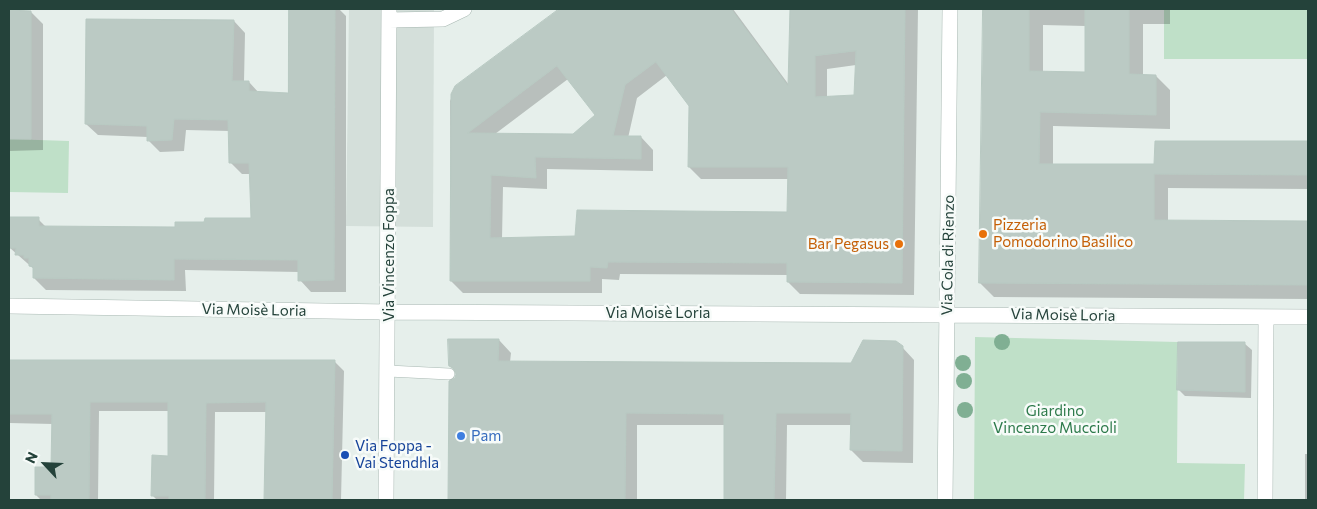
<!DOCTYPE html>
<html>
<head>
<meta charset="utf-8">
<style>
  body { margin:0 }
  #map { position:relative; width:1317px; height:509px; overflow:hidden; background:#e6efeb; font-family:Commissioner,sans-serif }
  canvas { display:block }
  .frame { position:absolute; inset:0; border:10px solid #24423a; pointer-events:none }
  .north { position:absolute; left:20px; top:439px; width:50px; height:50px; -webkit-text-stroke:4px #f7fbf9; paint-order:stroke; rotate:295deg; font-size:14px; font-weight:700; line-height:20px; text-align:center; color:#24423a }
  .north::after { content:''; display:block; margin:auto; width:18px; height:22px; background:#24423a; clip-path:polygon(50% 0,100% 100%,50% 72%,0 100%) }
</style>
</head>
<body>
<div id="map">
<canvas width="1317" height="509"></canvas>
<div class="frame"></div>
<div class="north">N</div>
</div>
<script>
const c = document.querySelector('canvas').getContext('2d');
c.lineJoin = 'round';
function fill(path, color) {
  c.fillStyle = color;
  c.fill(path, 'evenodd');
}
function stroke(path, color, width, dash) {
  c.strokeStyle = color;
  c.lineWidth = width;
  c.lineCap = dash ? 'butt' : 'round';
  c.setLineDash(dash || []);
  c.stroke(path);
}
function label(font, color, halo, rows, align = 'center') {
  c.font = font + ' Commissioner,sans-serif';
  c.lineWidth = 5;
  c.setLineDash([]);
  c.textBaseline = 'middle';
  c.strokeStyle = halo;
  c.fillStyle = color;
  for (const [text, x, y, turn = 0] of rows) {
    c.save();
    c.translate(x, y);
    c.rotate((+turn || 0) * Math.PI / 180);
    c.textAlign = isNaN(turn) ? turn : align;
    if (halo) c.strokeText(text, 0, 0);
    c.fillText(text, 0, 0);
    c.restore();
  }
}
fill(new Path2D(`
  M349 9H434L433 227 346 226Z`), '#d4dfda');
fill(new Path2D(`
  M1164 9H1308V59H1164Z
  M9 139 69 141 68 193 9 192Z
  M975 337 1178 342 1177 463 1245 464 1244 500H974Z`), '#bfe0c8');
fill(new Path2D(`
  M290 9H339L346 16V292H311L300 280V272L185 270 186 291 46 290 34 278 35 270 10 248 38 219 47 228 176 229 205 223 253 219 251 174H242L230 162V131L186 130 184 151 160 152 148 140V137L98 135 86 124 234 21 245 33 244 82H249L259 93 289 95Z
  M561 9H733L789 85 791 9H918L914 295 800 294 788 282V275L620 274 619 280 602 279V293H463L451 281 450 101 456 87ZM856 65 855 96 827 97V69ZM667 75 690 105 689 167 701 179H789L788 213 576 237 502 239 503 187 547 189V169L653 171V150L641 137 628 138 637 98ZM568 79 597 116 574 135 495 134Z
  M984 9H1170V24H1143V76H1156L1170 90V129L1053 126V166H1155L1156 142 1308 143V189L1168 188V221L1308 223V299L994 297 980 283ZM1043 25 1086 26V73L1043 72Z
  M9 12H31L43 24V150L9 151Z
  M499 340 511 353 510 362 852 364 902 347 914 360 913 463 863 462 851 450 852 425H787L786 500H725L726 425H637V500H449L450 382 456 379 458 374 450 366Z
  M1245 344 1252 350 1251 398 1185 396 1178 389Z
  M9 361H334L344 371 341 500H265L267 412H215L214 500H157L153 496 169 457 170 411H99L98 500H41L36 495 52 468 53 424 9 423Z
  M1305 454H1308V500H1305Z`), '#0003');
const building = new Path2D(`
  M289 9H335L334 280 298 281V260L174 259V280L33 278V267L29 266V258H24V255H15L16 248H9V217H39V226L175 227V222H204L205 218H251L249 163H229L228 120 174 119 172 140 147 141V126L85 124 86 19 234 20 232 81H249V91L288 93Z
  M559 9H731L788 86 790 9H905L902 283 787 282V263L608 262 607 268 590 267V281H450L451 94 455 86ZM856 51 854 95 815 97V56ZM656 62 689 106 688 167H788L787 212 577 210 575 236 490 238 491 175 536 178 535 157 641 159V136H613L625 85ZM557 66 595 115 573 134 468 133Z
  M983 9H1029V71L1085 72V9H1129V74L1156 75V115L1040 112 1039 164H1154L1155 141H1308V175L1154 174V220L1308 221V285L979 283Z
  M9 10 31 11V139H9Z
  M448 339H499L498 361 851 363 863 340 896 341 903 346 902 451 850 450 851 413H776L774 500H724V414L626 413 625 500H448L449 381 455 378 456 374 453 368 449 366Z
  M1178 342H1245V392L1177 390Z
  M9 360H335L332 500H264L266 402 206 403 205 500H169V496H151L152 455 168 456V402H90L89 500H51V495H35V467H51L52 414H9Z`);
fill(building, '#bbcac4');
stroke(building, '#b8c9c2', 1);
const service = new Path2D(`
  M388 371 449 374`);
const minor = new Path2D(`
  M389 20 443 19 464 9
  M9 306 389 312 1308 317
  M386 500 389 9
  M945 500 950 9
  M1265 500 1266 317`);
stroke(service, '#a8b8b2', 12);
stroke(minor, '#a8b8b2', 16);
stroke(service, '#fff', 11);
stroke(minor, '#fff', 15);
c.fillStyle = '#80af93';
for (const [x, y] of [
  [1002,342],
  [963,363],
  [964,381],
  [965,410]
]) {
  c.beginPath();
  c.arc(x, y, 8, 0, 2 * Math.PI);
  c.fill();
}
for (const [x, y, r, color] of [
  [983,234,5,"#e8710a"],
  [899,244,5,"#e8710a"],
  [461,436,5,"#3f7fe0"],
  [345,455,5,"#1a4fb4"]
]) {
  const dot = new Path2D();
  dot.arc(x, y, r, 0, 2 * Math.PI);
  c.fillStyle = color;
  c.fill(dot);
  stroke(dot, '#f7fbf9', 2);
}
label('15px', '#c56008', '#f7fbf9', [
  ["Pizzeria",993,225],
  ["Pomodorino Basilico",993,242],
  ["Bar Pegasus",889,244,"right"]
], 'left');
label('15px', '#24423a', '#f7fbf9', [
  ["Via Vincenzo Foppa",389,255,-90],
  ["Via Cola di Rienzo",948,255,-89],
  ["Via Moisè Loria",254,310,1],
  ["Via Moisè Loria",658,313],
  ["Via Moisè Loria",1063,315,1]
]);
label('15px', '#2d7a4b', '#f7fbf9', [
  ["Giardino",1055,411],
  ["Vincenzo Muccioli",1055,428]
]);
label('15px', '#366cbe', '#f7fbf9', [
  ["Pam",471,436]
], 'left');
label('15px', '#164399', '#f7fbf9', [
  ["Via Foppa -",355,446],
  ["Vai Stendhla",355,463]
], 'left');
</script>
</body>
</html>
